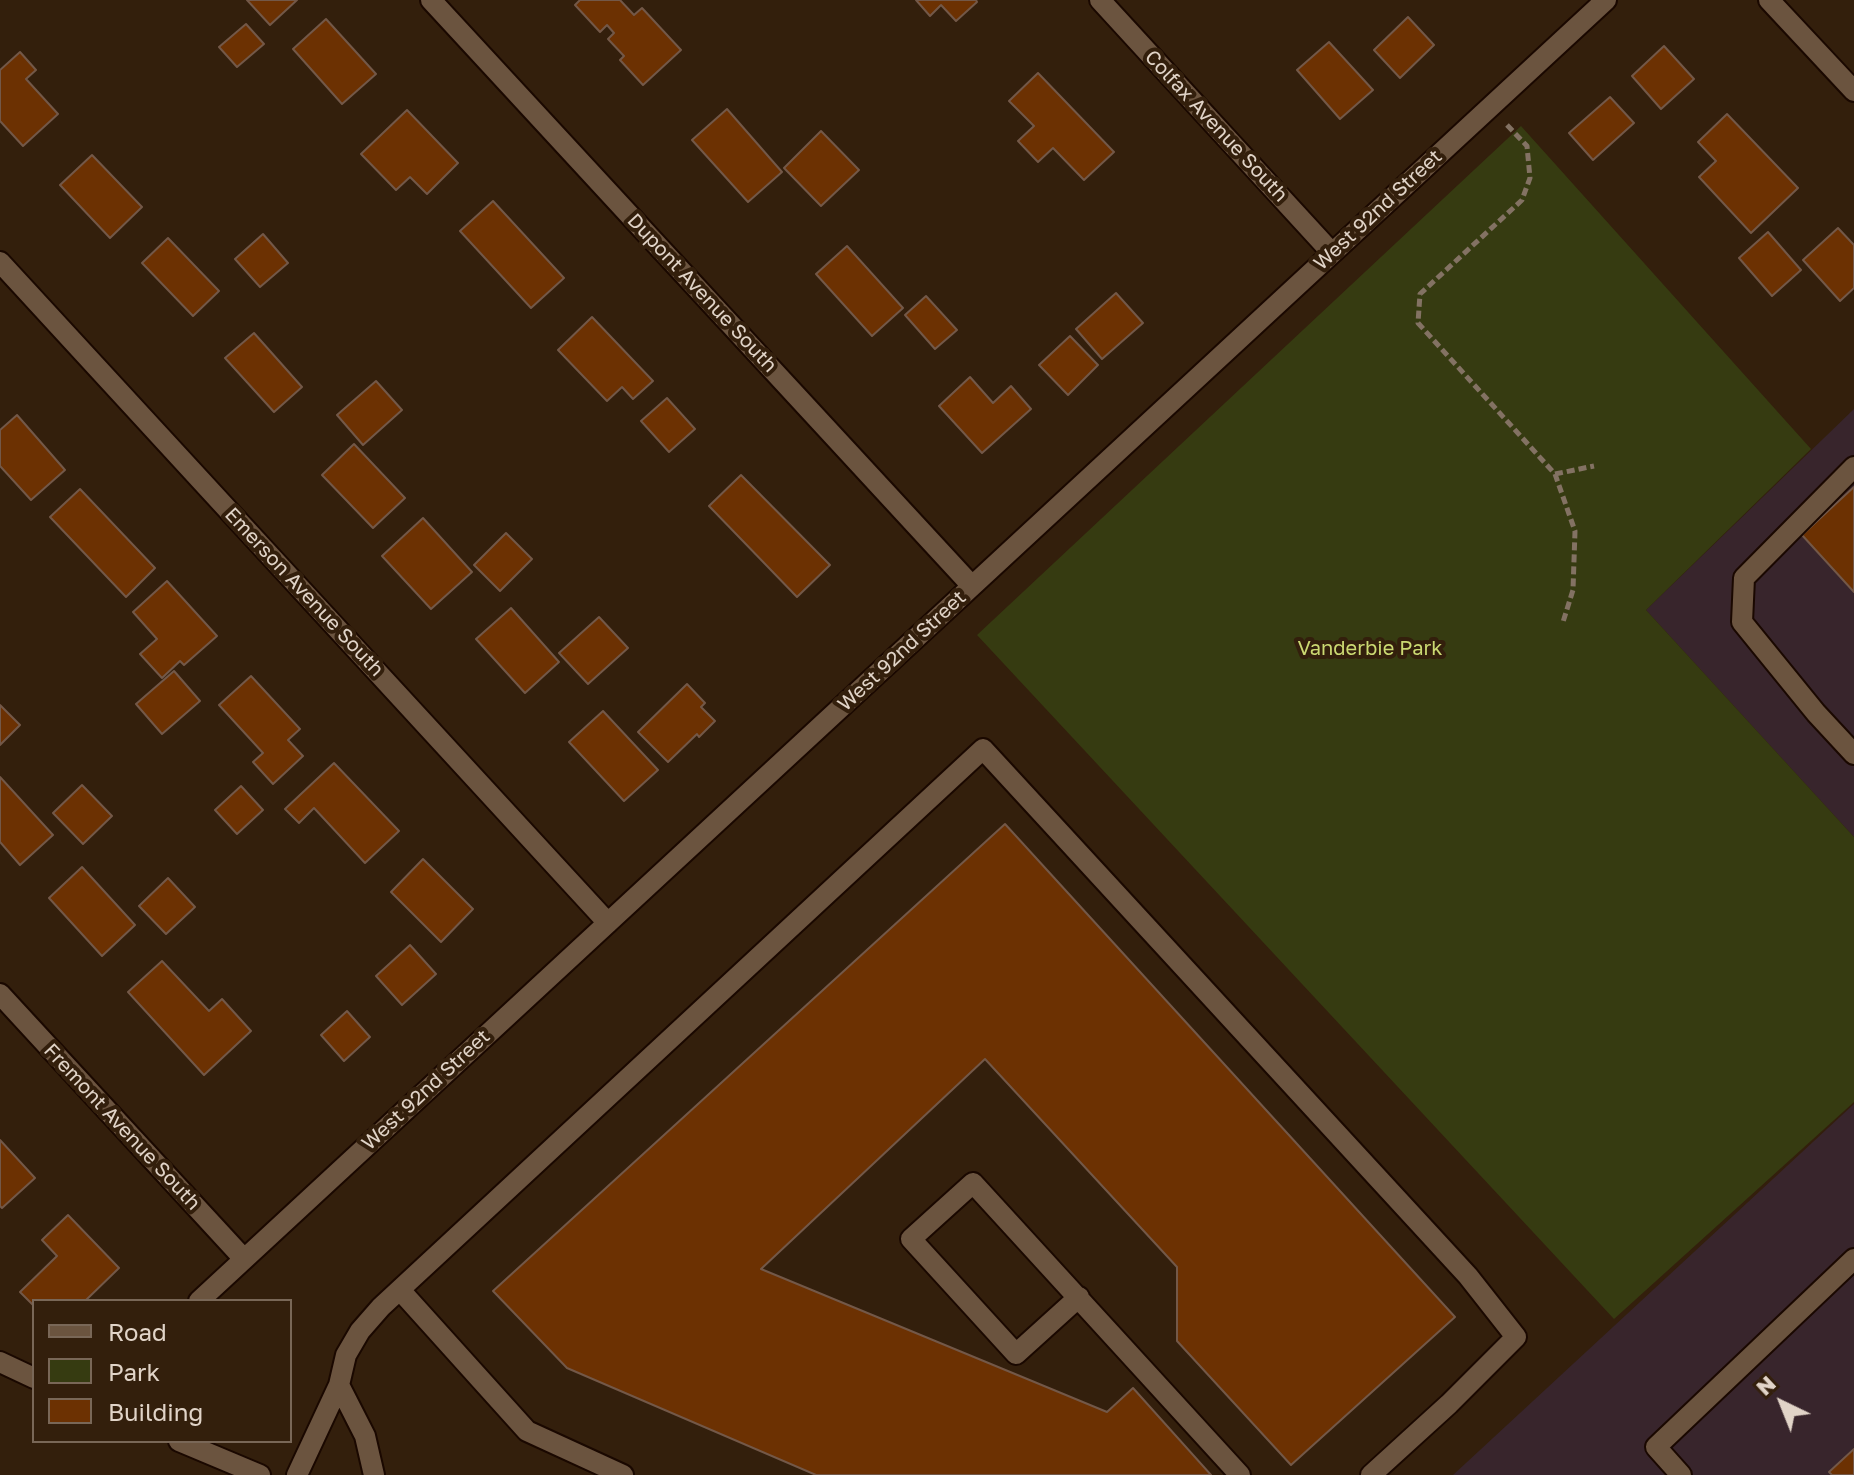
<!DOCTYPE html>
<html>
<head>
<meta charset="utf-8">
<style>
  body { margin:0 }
  #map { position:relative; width:1854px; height:1475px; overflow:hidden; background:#331f0c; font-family:"Golos Text",sans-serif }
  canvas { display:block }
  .legend { position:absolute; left:32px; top:1299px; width:260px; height:144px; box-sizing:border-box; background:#331f0c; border:2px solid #796757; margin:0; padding:10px 14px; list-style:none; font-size:24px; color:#e1d4c8 }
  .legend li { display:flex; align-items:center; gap:16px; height:40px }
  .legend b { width:40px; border:2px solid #796757 }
  .north { position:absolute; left:1742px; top:1363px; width:80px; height:80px; -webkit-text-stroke:6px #331f0c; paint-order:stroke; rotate:317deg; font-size:22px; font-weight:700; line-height:32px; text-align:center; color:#e1d4c8 }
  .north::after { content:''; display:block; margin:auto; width:28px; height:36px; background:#e1d4c8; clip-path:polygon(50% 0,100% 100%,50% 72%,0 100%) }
</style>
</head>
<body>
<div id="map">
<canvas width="1854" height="1475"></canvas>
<ul class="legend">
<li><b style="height:10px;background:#6b543f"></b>Road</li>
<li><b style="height:22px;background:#363b11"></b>Park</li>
<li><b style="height:22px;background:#6c3102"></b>Building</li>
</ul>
<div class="north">N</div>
</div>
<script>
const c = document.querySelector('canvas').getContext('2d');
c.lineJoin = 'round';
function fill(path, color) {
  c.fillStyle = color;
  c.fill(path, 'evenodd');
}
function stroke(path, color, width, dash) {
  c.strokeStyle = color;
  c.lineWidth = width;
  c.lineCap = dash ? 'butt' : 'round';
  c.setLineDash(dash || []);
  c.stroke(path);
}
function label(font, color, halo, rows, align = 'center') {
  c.font = font + ' "Golos Text",sans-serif';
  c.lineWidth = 8;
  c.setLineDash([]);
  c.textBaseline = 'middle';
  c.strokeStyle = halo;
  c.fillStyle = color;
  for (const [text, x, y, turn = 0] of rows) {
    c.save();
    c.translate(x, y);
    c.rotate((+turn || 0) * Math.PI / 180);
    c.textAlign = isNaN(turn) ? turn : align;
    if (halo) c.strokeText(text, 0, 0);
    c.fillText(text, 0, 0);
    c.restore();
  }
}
fill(new Path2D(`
  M1854 409V837L1646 610Z
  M1854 1104V1475H1453Z`), '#38252c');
fill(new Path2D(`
  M1521 126 1811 449 1646 610 1854 837V1102L1614 1319 977 635Z`), '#363b11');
const building = new Path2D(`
  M247 0H297L270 25Z
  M580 0H620L634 15 642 8 681 50 643 85 620 60 624 56 608 39 614 33 607 25 600 32 575 5Z
  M916 0H976L977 2 956 21 941 5 930 16Z
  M1408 17 1434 45 1400 78 1374 50Z
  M326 19 376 74 342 104 293 49Z
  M246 24 264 44 237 67 219 47Z
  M1329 42 1373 90 1340 119 1297 70Z
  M1664 46 1694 79 1661 109 1632 76Z
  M20 52 36 70 26 79 58 114 23 146 0 121V70Z
  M1038 73 1114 152 1084 180 1053 148 1038 162 1018 141 1034 126 1009 101Z
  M1610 97 1634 123 1593 160 1569 133Z
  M727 109 782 172 748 202 692 140Z
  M407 110 458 163 427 194 410 177 396 190 361 154Z
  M1727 114 1798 188 1751 233 1699 177 1716 161 1698 142Z
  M821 131 859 170 821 206 784 168Z
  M92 155 142 207 110 238 60 185Z
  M493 201 564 278 531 308 460 231Z
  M1838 228 1854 245V288L1840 301 1803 260Z
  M1768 232 1801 270 1772 296 1739 258Z
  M263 234 288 263 260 287 235 259Z
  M168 238 219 291 193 316 142 263Z
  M847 246 903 308 872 336 816 274Z
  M1116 293 1143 323 1102 359 1076 329Z
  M926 296 957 330 935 349 905 315Z
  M592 317 653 381 633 399 622 387 607 401 558 350Z
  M254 333 302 387 274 412 225 358Z
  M1070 336 1098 365 1068 395 1039 365Z
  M970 377 993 403 1011 386 1031 409 982 453 939 406Z
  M376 381 402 410 363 445 337 415Z
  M667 398 695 429 669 452 641 421Z
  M17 415 65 470 31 500 0 466V430Z
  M354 444 405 498 373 528 322 475Z
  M741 475 830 565 797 597 709 506Z
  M1854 487V592L1802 535Z
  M80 489 155 568 126 597 50 517Z
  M423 518 472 572 431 609 382 556Z
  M506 533 532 559 500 591 474 565Z
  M167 581 217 636 184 665 180 661 162 678 140 654 157 639 133 612Z
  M511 608 559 662 525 693 476 639Z
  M599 617 628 648 588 684 559 653Z
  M174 671 200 701 162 734 136 704Z
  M251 676 300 729 288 740 303 756 273 784 253 762 263 753 219 705Z
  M687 684 705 703 701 707 715 721 699 737 697 734 668 762 638 732Z
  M0 705 20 725 0 745Z
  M603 711 658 770 624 801 569 742Z
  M334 763 399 831 365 863 314 808 299 823 285 809Z
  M0 777 53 835 20 865 0 842Z
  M82 785 112 816 83 844 53 813Z
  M241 786 263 810 237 834 215 810Z
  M1005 824 1455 1317 1291 1465 1177 1341V1267L985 1059 761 1269 1107 1412 1133 1388 1211 1475H816L567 1368 493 1291Z
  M423 859 473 909 441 942 391 892Z
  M82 867 135 925 102 956 49 898Z
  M168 878 195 907 166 934 139 906Z
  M410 945 436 974 402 1005 376 976Z
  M162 961 209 1011 222 999 251 1031 204 1075 128 992Z
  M347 1011 370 1037 344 1061 321 1035Z
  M0 1140 35 1178 2 1208 0 1206Z
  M68 1215 119 1268 85 1301H34V1306L20 1292 57 1256 42 1240Z
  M1854 1449V1475H1832L1829 1472Z`);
fill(building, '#6c3102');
stroke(building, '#735848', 2);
const minor = new Path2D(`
  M431 0 972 586
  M1100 0 1332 253
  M1769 0 1854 91
  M0 262 608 923
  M1854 467 1744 578 1742 622 1816 713 1854 754
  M0 994 244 1259
  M400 1290 527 1431 623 1475
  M1079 1297 1016 1354 911 1239 973 1183 1240 1475
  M199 1301 1606 0
  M0 1362 34 1378
  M339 1385 365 1436 374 1475
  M179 1441 260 1475
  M297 1475 339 1385 346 1355 360 1331 381 1307 983 749 1468 1276 1516 1337 1449 1404 1371 1475
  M1681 1475 1656 1447 1854 1259`);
stroke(minor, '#1a0800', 24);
stroke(new Path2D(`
  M1507 125 1527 146 1530 178 1522 200 1420 294 1418 323 1555 474 1575 531 1573 590 1563 622
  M1555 474 1594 466`), '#837263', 5, [8, 4]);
stroke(minor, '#6b543f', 20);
label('20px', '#e1d4c8', '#331f0c', [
  ["Colfax Avenue South",1216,126,47],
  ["West 92nd Street",1378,210,-43],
  ["Dupont Avenue South",702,293,47],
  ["Emerson Avenue South",304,592,47],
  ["West 92nd Street",902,651,-43],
  ["West 92nd Street",426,1090,-43],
  ["Fremont Avenue South",122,1127,47]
]);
label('20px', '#cbd972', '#331f0c', [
  ["Vanderbie Park",1370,649]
]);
</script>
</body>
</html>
